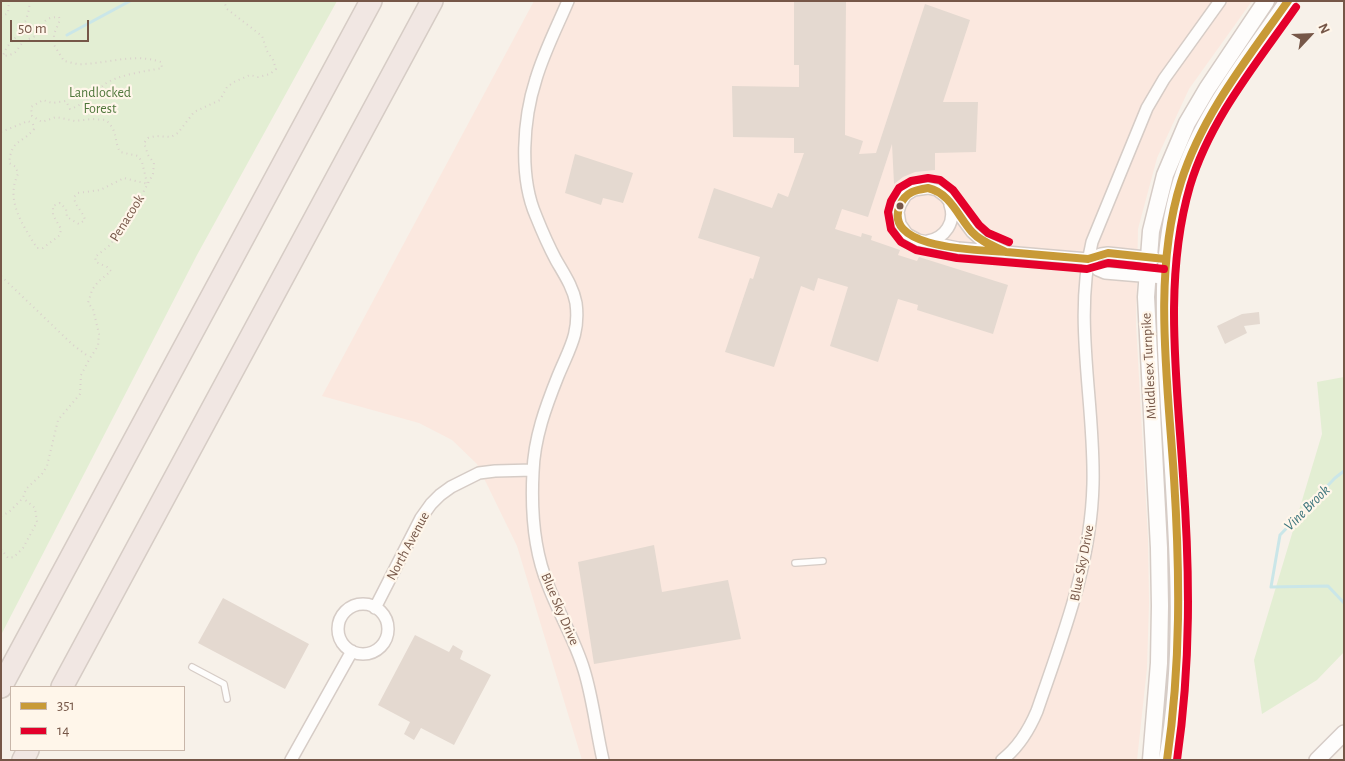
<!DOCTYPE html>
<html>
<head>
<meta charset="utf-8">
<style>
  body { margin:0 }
  #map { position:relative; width:1345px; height:761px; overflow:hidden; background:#f7f1e9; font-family:"Alegreya Sans",sans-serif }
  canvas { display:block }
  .frame { position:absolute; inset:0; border:2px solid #765748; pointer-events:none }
  .legend { position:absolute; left:10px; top:686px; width:175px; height:65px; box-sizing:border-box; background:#fff6ea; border:1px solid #c8b6a9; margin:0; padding:6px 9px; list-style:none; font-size:15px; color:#765748 }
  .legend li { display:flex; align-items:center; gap:10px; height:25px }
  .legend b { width:25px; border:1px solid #c8b6a9 }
  .north { position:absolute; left:1285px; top:10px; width:50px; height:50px; -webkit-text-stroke:4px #fff6ea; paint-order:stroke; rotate:65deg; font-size:14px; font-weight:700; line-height:20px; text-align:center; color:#765748 }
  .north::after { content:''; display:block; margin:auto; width:18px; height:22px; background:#765748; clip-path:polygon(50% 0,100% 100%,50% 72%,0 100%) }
  .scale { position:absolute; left:10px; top:20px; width:79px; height:22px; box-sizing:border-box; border:2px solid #765748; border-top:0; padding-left:6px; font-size:15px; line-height:18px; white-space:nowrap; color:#765748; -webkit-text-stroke:4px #fff6ea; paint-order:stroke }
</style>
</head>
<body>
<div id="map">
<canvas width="1345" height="761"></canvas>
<div class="frame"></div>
<ul class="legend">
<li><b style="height:6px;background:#c89a37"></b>351</li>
<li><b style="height:6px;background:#e4002b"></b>14</li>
</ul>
<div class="north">N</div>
<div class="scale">50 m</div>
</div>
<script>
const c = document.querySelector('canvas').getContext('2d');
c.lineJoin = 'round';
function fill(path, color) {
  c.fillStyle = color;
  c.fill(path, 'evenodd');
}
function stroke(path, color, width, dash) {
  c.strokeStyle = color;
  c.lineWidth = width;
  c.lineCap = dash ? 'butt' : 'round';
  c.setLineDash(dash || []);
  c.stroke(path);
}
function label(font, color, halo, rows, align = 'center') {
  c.font = font + ' "Alegreya Sans",sans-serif';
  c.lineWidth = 4.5;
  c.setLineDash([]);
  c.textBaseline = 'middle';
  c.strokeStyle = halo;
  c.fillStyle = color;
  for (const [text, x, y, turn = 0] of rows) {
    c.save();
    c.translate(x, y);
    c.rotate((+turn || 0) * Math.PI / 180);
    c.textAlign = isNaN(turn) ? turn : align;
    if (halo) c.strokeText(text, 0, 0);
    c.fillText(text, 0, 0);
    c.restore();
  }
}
fill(new Path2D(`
  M534 1H1252L1189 89 1157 158 1138 229 1136 324 1148 539 1149 603 1147 668 1137 760H582L517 546 477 464 452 440 419 423 322 396Z`), '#fbe8df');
fill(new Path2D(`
  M1 1H337L197 255 1 635Z
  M1344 377V652L1317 680 1262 714 1254 660 1322 434 1317 382Z`), '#e3eed3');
stroke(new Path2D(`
  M67 35 130 1
  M1344 471 1335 478 1280 535 1271 587 1328 586 1344 603`), '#cae6e8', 3);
fill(new Path2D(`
  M794 1H846L845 135 863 141 859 154 876 153 925 4 970 20 943 102H978L976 152 935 153V170L915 172 903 177 894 184 892 144 868 217 842 209 835 229 861 237 862 233 872 236 871 240 900 250 898 255 917 261 919 257 1008 285 993 334 917 310 918 305 898 299 878 362 830 346 848 287 818 278 814 291 801 286 774 367 725 352 750 278 753 279 760 257 698 238 714 188 772 208 778 193 788 197 804 153H794V138L733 137 732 86 799 87V65H794Z
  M575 154 633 173 623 203 603 198 601 205 565 193Z
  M1259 312 1260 324 1244 326 1247 333 1225 344 1217 326 1242 314Z
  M654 545 662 592 728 580 741 639 594 664 578 562Z
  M223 598 309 644 285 689 198 643Z
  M415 635 449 652 453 645 463 651 460 659 491 675 454 745 421 728 414 740 404 734 410 722 378 705Z`), '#e4d9d0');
const service = new Path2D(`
  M795 563 823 561
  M192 667 224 684 227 699`);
const minor = new Path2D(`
  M568 1C557 27 544 52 536 79 523 119 519 177 536 216 542 231 548 245 556 260 564 274 573 287 576 303 580 334 569 349 558 376 546 406 534 438 533 472 531 510 533 549 548 585 559 614 575 640 584 670 593 699 596 730 603 760
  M928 241C945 238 956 222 950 205
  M1006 252 982 241 972 232 946 197 937 190 928 188 914 190 906 195 900 205 898 212 900 224 907 234 918 240 958 248 1006 252 1088 259 1101 254 1108 253 1155 258
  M1088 259 1098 270 1105 273 1164 278
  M338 629a25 25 0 1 1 50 0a25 25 0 1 1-50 0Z
  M375 608 421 518 431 504 440 495 451 487 479 473 495 471 533 470
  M291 760 352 651
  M1002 760C1019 747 1029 730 1037 711 1063 635 1091 565 1093 484 1095 403 1073 321 1092 242L1147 108 1164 79 1220 1`);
const tertiary = new Path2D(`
  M1317 760 1344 733`);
const secondary = new Path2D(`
  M1151 760 1159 663 1160 606 1159 548 1146 297 1151 231 1165 175 1187 123 1207 89 1266 1
  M1167 760C1188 644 1176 524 1169 407 1165 329 1158 258 1181 182 1202 115 1249 58 1288 1`);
const motorway = new Path2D(`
  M1 687 371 1
  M62 687 432 1
  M23 760 28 750`);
stroke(service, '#d6ccc6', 8);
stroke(minor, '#d6ccc6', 14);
stroke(tertiary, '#d6ccc6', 18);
stroke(secondary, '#d6ccc6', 19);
stroke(motorway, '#d6ccc5', 24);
stroke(new Path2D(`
  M29 1C31 8 25 23 22 29 15 41 8 41 3 56 21 54 15 48 25 41 29 38 36 37 39 33 46 23 42 17 59 17L60 20 54 34V45L64 61C70 62 77 65 83 64 110 63 134 53 161 62L162 68C147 71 117 75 105 84 94 93 84 105 70 109L66 101 52 103 43 100 31 107 32 116 42 122 56 117 75 121 92 119 106 120C119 133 113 138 120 152L138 156 142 162 147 183
  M1 17 8 13 9 1
  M1 132 28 121 33 124 34 129C21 145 12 138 9 163L16 167 18 174C5 201 23 225 37 248H43L60 235 61 229 53 215V206L60 203 66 209 67 217 79 224 85 220C83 211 75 207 74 197L78 193 100 190 124 178 148 184
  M1 276 73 345 89 357
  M1 516 9 512 23 498 26 489 42 474 47 466 58 420 80 394 81 375 90 358 98 346 99 334 93 309 88 303 92 290 98 282 111 271 107 267 96 262 95 257 110 245 130 217 153 174 154 163 148 155 144 143 148 138 156 136 171 137 178 133 194 112 220 100 227 87 234 82 250 75 258 77 270 74 276 69 273 60 267 51 262 36 227 9 225 4 227 1
  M1 549 8 558 14 557 23 548 37 522 35 508 23 498`), '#dad1cc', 2, [1, 4]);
stroke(service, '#fefdfc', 5.5);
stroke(minor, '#fefdfc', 11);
stroke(tertiary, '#fefdfc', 15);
stroke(secondary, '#fefdfc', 16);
stroke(motorway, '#f1e7e3', 21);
stroke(new Path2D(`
  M928 188C950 193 958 216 972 232 981 242 994 246 1006 252 982 250 881 250 900 205 906 192 915 190 928 188Z
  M1006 252 1088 259 1108 253 1165 259
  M1167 760C1181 664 1180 574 1174 478 1168 384 1152 273 1181 182 1202 115 1248 58 1288 1`), '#c89a37', 8);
stroke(new Path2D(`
  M1009 242 988 233 979 225 953 190 940 180 928 178 911 181 899 188 891 201 888 212 891 229 901 242 916 250 957 258 1087 269 1108 263 1164 269
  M1177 760C1191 664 1190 572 1183 476 1177 381 1163 279 1190 186 1210 119 1257 63 1296 7`), '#e4002b', 8);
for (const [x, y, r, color] of [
  [900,206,4.5,"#765748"]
]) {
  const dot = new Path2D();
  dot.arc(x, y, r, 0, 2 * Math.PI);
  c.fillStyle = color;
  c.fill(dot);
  stroke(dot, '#fff6ea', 2);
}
label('14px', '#50773c', '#fff6ea', [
  ["Landlocked",100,93],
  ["Forest",100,109]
]);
label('14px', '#765748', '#fff6ea', [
  ["Penacook",127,218,-58],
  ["Middlesex Turnpike",1149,366,-93],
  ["North Avenue",408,546,-62],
  ["Blue Sky Drive",1082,563,-79],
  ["Blue Sky Drive",560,609,67]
]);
label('italic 15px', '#3b747c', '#fff6ea', [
  ["Vine Brook",1307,508,-45]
]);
</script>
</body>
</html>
